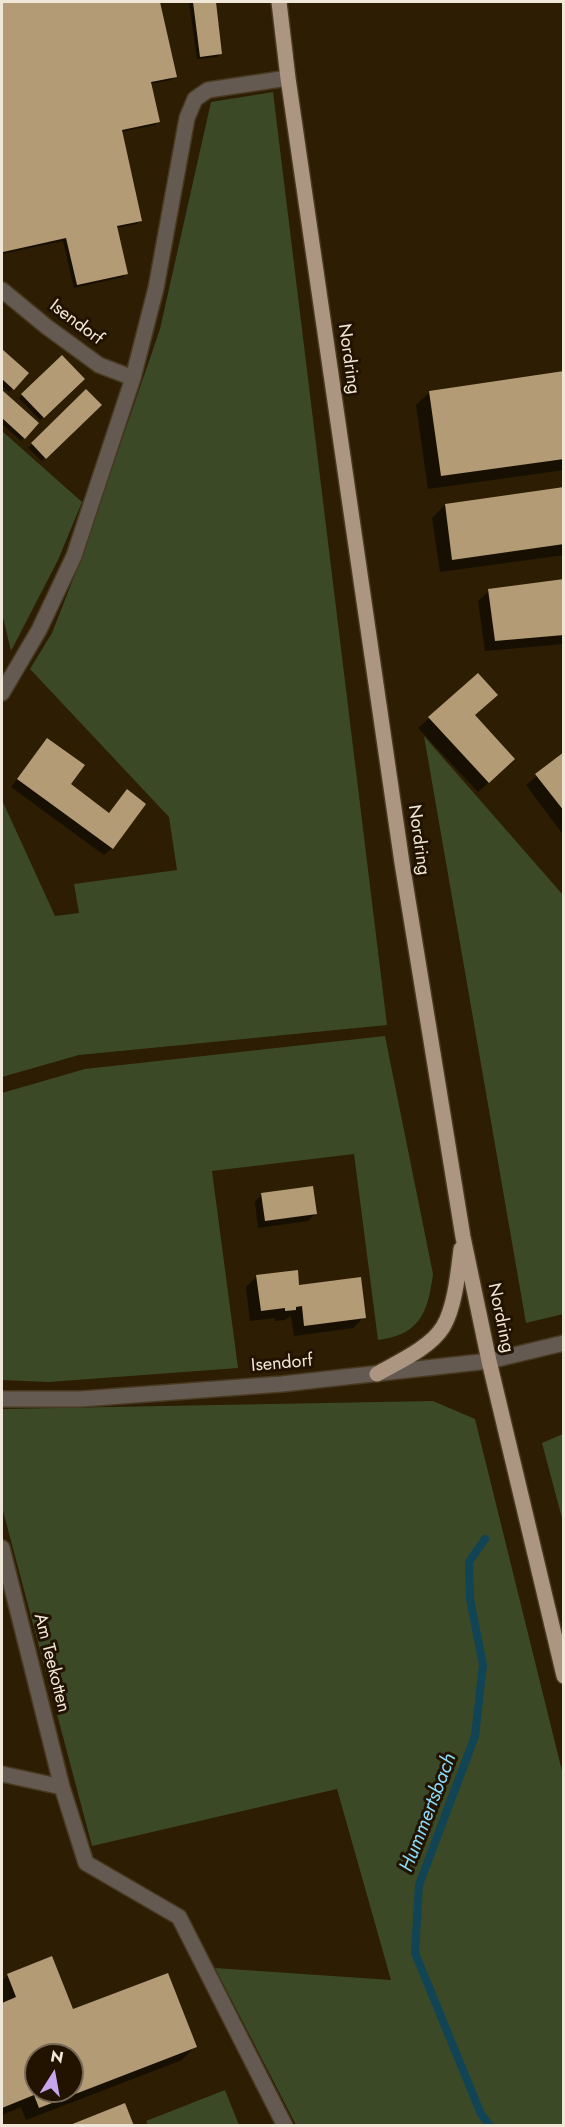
<!DOCTYPE html>
<html>
<head>
<meta charset="utf-8">
<style>
  body { margin:0 }
  #map { position:relative; width:565px; height:2127px; overflow:hidden; background:#2c1d03; font-family:Jost,sans-serif }
  canvas { display:block }
  .frame { position:absolute; inset:0; border:3px solid #f1e7d8; pointer-events:none }
  .north { position:absolute; left:24px; top:2043px; width:60px; height:60px; box-sizing:border-box; background:#221300; border:2px solid #756856; border-radius:50%; rotate:11deg; font-size:16px; font-weight:700; line-height:24px; text-align:center; color:#f1e7d8 }
  .north::after { content:''; display:block; margin:auto; width:21px; height:27px; background:#c9a5ee; clip-path:polygon(50% 0,100% 100%,50% 72%,0 100%) }
</style>
</head>
<body>
<div id="map">
<canvas width="565" height="2127"></canvas>
<div class="frame"></div>
<div class="north">N</div>
</div>
<script>
const c = document.querySelector('canvas').getContext('2d');
c.lineJoin = 'round';
function fill(path, color) {
  c.fillStyle = color;
  c.fill(path, 'evenodd');
}
function stroke(path, color, width, dash) {
  c.strokeStyle = color;
  c.lineWidth = width;
  c.lineCap = dash ? 'butt' : 'round';
  c.setLineDash(dash || []);
  c.stroke(path);
}
function label(font, color, halo, rows, align = 'center') {
  c.font = font + ' Jost,sans-serif';
  c.lineWidth = 6;
  c.setLineDash([]);
  c.textBaseline = 'middle';
  c.strokeStyle = halo;
  c.fillStyle = color;
  for (const [text, x, y, turn = 0] of rows) {
    c.save();
    c.translate(x, y);
    c.rotate((+turn || 0) * Math.PI / 180);
    c.textAlign = isNaN(turn) ? turn : align;
    if (halo) c.strokeText(text, 0, 0);
    c.fillText(text, 0, 0);
    c.restore();
  }
}
fill(new Path2D(`
  M273 92 387 1025 79 1055 2 1077V800L55 916 79 913 74 884 177 870 169 817 30 669 52 633 81 559 160 329 211 102Z
  M2 431 82 502 58 560 11 651 2 613Z
  M424 736 563 895V1314L526 1323Z
  M385 1036 433 1274C428 1312 420 1335 378 1340L354 1154 212 1171 238 1368 49 1382 2 1380V1093L85 1069Z
  M433 1401 475 1419 563 1775V2125H296L215 1968 391 1980 337 1789 92 1846 2 1507V1409Z
  M563 1434V1522L542 1443Z
  M225 2090 239 2125H148L146 2121Z`), '#3c4927');
fill(new Path2D(`
  M2 2H158L175 76 171 80 150 84 158 121 155 125 121 132 141 220 137 224 116 228 126 273 123 277 74 288 63 241 2 254Z
  M189 2H214L221 53 217 57 197 59Z
  M2 351 27 373 9 392 2 386Z
  M62 357 83 379 40 420 19 398Z
  M564 373V470L428 489 416 405 430 392Z
  M2 392 37 423 21 441 2 424Z
  M86 392 100 405 42 461 28 448Z
  M564 488V555L440 572 432 518 445 505Z
  M564 581V644L485 651 478 601 489 591Z
  M478 675 474 716 503 769 478 792 418 728Z
  M48 740 69 784 108 814 127 791 112 848 104 855 11 787Z
  M564 754V836L526 785Z
  M262 1194 315 1214 308 1221 258 1228 255 1202Z
  M257 1276 298 1286 364 1317 353 1328 294 1336 291 1316 284 1320 275 1321V1318L250 1321 246 1287Z
  M8 1975 72 2011 195 2046 182 2060 26 2120 21 2107 2 2115V1981ZM36 2055H72V2091H36Z`), '#0007');
stroke(new Path2D(`
  M485 1539 469 1562 470 1599 483 1665 475 1736 419 1885 415 1953 481 2114 490 2126`), '#114454', 8);
fill(new Path2D(`
  M2 2H160L177 77 151 82 160 122 122 130 142 221 117 226 128 274 77 285 66 238 3 252Z
  M193 2H216L222 54 200 57Z
  M2 349 29 373 14 390 2 379Z
  M62 355 85 379 44 418 21 394Z
  M564 371V459L441 476 429 391Z
  M86 389 102 405 46 459 31 443Z
  M2 390 39 423 25 439 2 418Z
  M564 487V544L452 560 445 504Z
  M564 579V635L495 641 488 589Z
  M478 673 498 695 475 715 515 759 489 783 428 717Z
  M47 738 85 765 71 784 109 813 127 789 146 804 113 849 17 779Z
  M564 752V811L535 774Z
  M313 1186 317 1214 265 1221 261 1193Z
  M298 1270 299 1285 361 1277 366 1318 304 1326 302 1306 296 1307V1310L285 1311V1308L261 1311 256 1275Z
  M52 1956 73 2009 168 1973 197 2047 39 2108 34 2095 2 2108V2003L16 1997 7 1974ZM36 2055H72V2091H36Z
  M125 2103 134 2126H70V2125Z`), '#b39b76');
const service = new Path2D(`
  M2 290 47 327 99 365 133 378
  M2 693 39 630 74 556 133 378 156 288 187 118 195 99 208 90 288 78`);
const minor = new Path2D(`
  M489 1361 564 1343
  M2 1548 62 1787 86 1863 179 1917 285 2126
  M2 1774 62 1787`);
const tertiary = new Path2D(`
  M2 1399H81L282 1384 489 1361`);
const primary = new Path2D(`
  M279 2 288 78 402 863 463 1237 489 1361 564 1676
  M377 1374C398 1362 430 1348 443 1327 455 1307 458 1273 461 1249`);
stroke(service, '#483921', 18);
stroke(minor, '#483921', 18);
stroke(tertiary, '#483921', 18);
stroke(primary, '#483921', 18);
stroke(service, '#655a51', 15);
stroke(minor, '#655a51', 15);
stroke(tertiary, '#655a51', 15);
stroke(primary, '#ac9581', 15);
label('18px', '#f1e7d8', '#221300', [
  ["Isendorf",76,323,37],
  ["Nordring",348,359,82],
  ["Nordring",418,840,82],
  ["Nordring",500,1318,78],
  ["Isendorf",282,1364,-5],
  ["Am Teekotten",51,1663,76]
]);
label('italic 20px', '#89daf7', '#221300', [
  ["Hummertsbach",429,1813,-69]
]);
</script>
</body>
</html>
